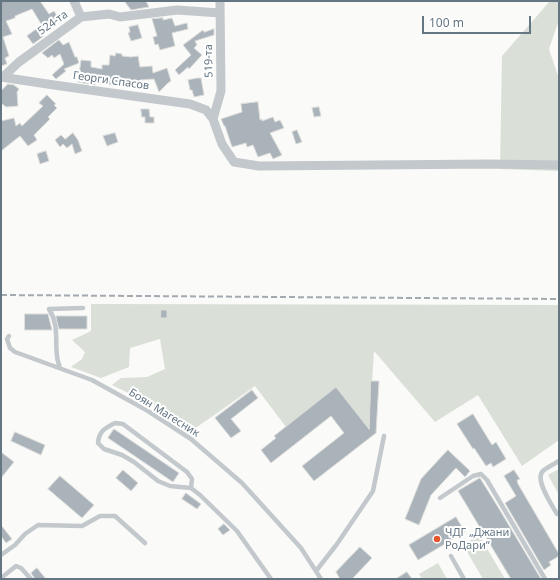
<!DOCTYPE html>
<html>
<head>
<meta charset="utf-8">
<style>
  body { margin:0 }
  #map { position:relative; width:560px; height:580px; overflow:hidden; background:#fafaf8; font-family:"Noto Sans",sans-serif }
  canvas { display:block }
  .frame { position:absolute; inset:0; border:2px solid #657683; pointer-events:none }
  .scale { position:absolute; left:422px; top:16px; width:109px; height:18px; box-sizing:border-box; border:2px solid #657683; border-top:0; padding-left:5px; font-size:12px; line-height:14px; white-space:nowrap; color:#657683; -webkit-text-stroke:3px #fff; paint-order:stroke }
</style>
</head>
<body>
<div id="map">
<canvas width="560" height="580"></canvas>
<div class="frame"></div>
<div class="scale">100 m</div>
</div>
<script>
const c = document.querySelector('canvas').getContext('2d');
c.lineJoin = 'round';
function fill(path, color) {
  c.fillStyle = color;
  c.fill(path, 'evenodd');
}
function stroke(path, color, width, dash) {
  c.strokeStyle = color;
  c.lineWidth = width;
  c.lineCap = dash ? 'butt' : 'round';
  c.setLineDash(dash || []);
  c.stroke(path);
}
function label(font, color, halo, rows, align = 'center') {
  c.font = font + ' "Noto Sans",sans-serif';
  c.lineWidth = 4;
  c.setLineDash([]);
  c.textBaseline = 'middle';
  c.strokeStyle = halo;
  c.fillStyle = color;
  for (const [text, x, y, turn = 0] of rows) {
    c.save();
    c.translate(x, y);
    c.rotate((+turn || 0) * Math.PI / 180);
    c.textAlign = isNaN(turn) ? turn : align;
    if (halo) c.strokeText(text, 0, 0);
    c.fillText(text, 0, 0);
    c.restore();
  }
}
fill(new Path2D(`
  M550 1H559V20L549 49 559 79V171L500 169 502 56Z
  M91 304 559 305V440L522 466 478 395 435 422 374 351 369 429 336 387 286 427 255 386 210 418 191 431 153 405 112 385 121 378 147 377 165 369 160 339 130 348 129 367 101 378 71 367 82 359 85 352 72 340 91 331Z
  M559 469V495L548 475Z
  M479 535 505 579H483L463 545Z
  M438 563 447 579H422L419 574Z`), '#dadfd7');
const building = new Path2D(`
  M1 1H40L49 14 54 11 59 19 54 23 53 20 43 27 32 9 15 16V18L6 21 12 34 3 37 9 56 5 58 7 64 1 66V25H2L1 22Z
  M130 1H146L149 7 131 10 125 2Z
  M163 18V20L172 18 175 26 187 23 188 29 172 33 175 46 160 50 158 44 155 45 153 37 157 36 152 19Z
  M138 25 142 38 131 41 128 33 130 32 129 27Z
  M38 28 44 36 33 44 27 36Z
  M214 29V35L195 41 197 45 194 48 202 55 189 69 188 67 179 75 175 70 191 55 183 45 203 30 204 32Z
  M59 40 63 45 69 42 75 57H77L79 63 64 69 66 71 56 79 52 75 64 64 60 54 54 58 52 55 48 58 42 53Z
  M116 53 122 54V56L131 57 138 56 140 67 152 66 153 73 167 68 171 81 168 83 159 92 154 79 140 80V85H131V83L113 82 112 85 95 83V85L78 82 81 60 91 61V67L102 69V65H109L110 55 115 56Z
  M198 78H201L204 95 194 97 192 90H190L188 80Z
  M8 84 14 85 19 89 17 92 18 106 6 107 1 103V91Z
  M47 95 56 104 54 105 57 108 48 117 50 119 34 135 37 140 28 146 20 136 1 151V121L14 118 16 126 20 123 22 126 43 106 39 103Z
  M258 102 260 120 262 119V121L273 117 275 122 280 120 284 128 270 133 282 155 273 159 270 153 258 157 253 145 247 147 246 143 232 147 225 126H224L221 119 242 112 241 104Z
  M319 107 321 116 314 117 312 108Z
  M141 109H149L150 117H154V123H145V117H142Z
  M297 130 302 142 296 144 292 132Z
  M73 133 78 140 82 151 75 154 72 144 67 148 63 144 60 147 55 140 61 135 65 139Z
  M115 133 118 142 107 146 103 136Z
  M46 151 49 161 40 164 37 154Z
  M161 310H167V318H161Z
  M25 314H48L52 330H25Z
  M56 316H87V329H59Z
  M371 381H379L376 433 314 481 302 466 344 433 331 416 271 463 261 450 276 438 274 436 336 387 369 429Z
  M252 390 258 398 231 419 241 431 231 438 215 418Z
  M473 414 492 445 496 442 506 459 493 467 491 463 486 466 474 448 473 449 457 424Z
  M114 429 179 473 173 482 108 438Z
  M15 432 45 445 41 455 11 441Z
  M448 450 470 471 465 477 456 468 431 495 419 525 405 519 421 479Z
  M1 452 14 462 1 478Z
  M123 470 138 483 131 491 116 478Z
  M514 470 520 479 517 480 518 484 559 554V556L549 562 551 565 544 570 505 503 516 496 504 476Z
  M60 476 94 505 82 518 48 489Z
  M480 478 498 507 541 579H511L458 491Z
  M186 493 201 504 197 509 182 499Z
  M456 517 465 532 418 560 409 545Z
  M224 524 230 530 223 535 218 529Z
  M1 525 12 539 6 543 1 536Z
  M360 547 372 558 352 579H340L336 572Z
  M37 568 46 579H35L31 573Z
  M407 572 412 579H396Z`);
fill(building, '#aab3b9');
stroke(building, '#dcdcda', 1);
stroke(new Path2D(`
  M9 336 7 339 10 348 15 352 92 380 148 411 191 439 242 483 301 548 321 579
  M60 368C59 364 57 360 57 356 55 339 59 325 49 309L83 308
  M191 488 192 479 187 472 123 424 115 423C105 428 99 431 98 443L104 449 122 455 134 462 158 481 170 486 191 488 200 495 237 531 271 579
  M440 498 473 476 481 474 487 480 545 579
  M557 514C552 505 534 479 543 471 547 467 554 464 559 461
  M1 555 15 545 25 534 38 525 82 526 100 516H115L145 543
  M451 556 464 579
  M316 571 337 544 373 491 384 436
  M1 578 16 566 21 568 31 579`), '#c3c8cc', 4.5);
stroke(new Path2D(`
  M74 1 81 17
  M4 76 19 62 81 17 109 14 120 17 177 10 220 13
  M1 77 54 85 190 104 206 110 213 119 222 144 234 162 259 166 489 164 559 165
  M213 119 221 91 220 1`), '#c3c8cc', 9);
stroke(new Path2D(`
  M1 295 559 299`), '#a2aab0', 2, [6, 3]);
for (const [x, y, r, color] of [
  [437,539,4,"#e4572e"]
]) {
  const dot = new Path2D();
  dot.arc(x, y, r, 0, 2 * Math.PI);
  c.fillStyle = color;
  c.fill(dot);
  stroke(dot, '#fff', 1.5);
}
label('11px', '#657683', '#fff', [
  ["524-та",53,23,-35],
  ["519-та",209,61,-91],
  ["Георги Спасов",111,81,8],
  ["Боян Магесник",164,413,32]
]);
label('11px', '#657683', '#fff', [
  ["ЧДГ „Джани",445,533],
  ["РоДари“",445,546]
], 'left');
</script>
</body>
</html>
